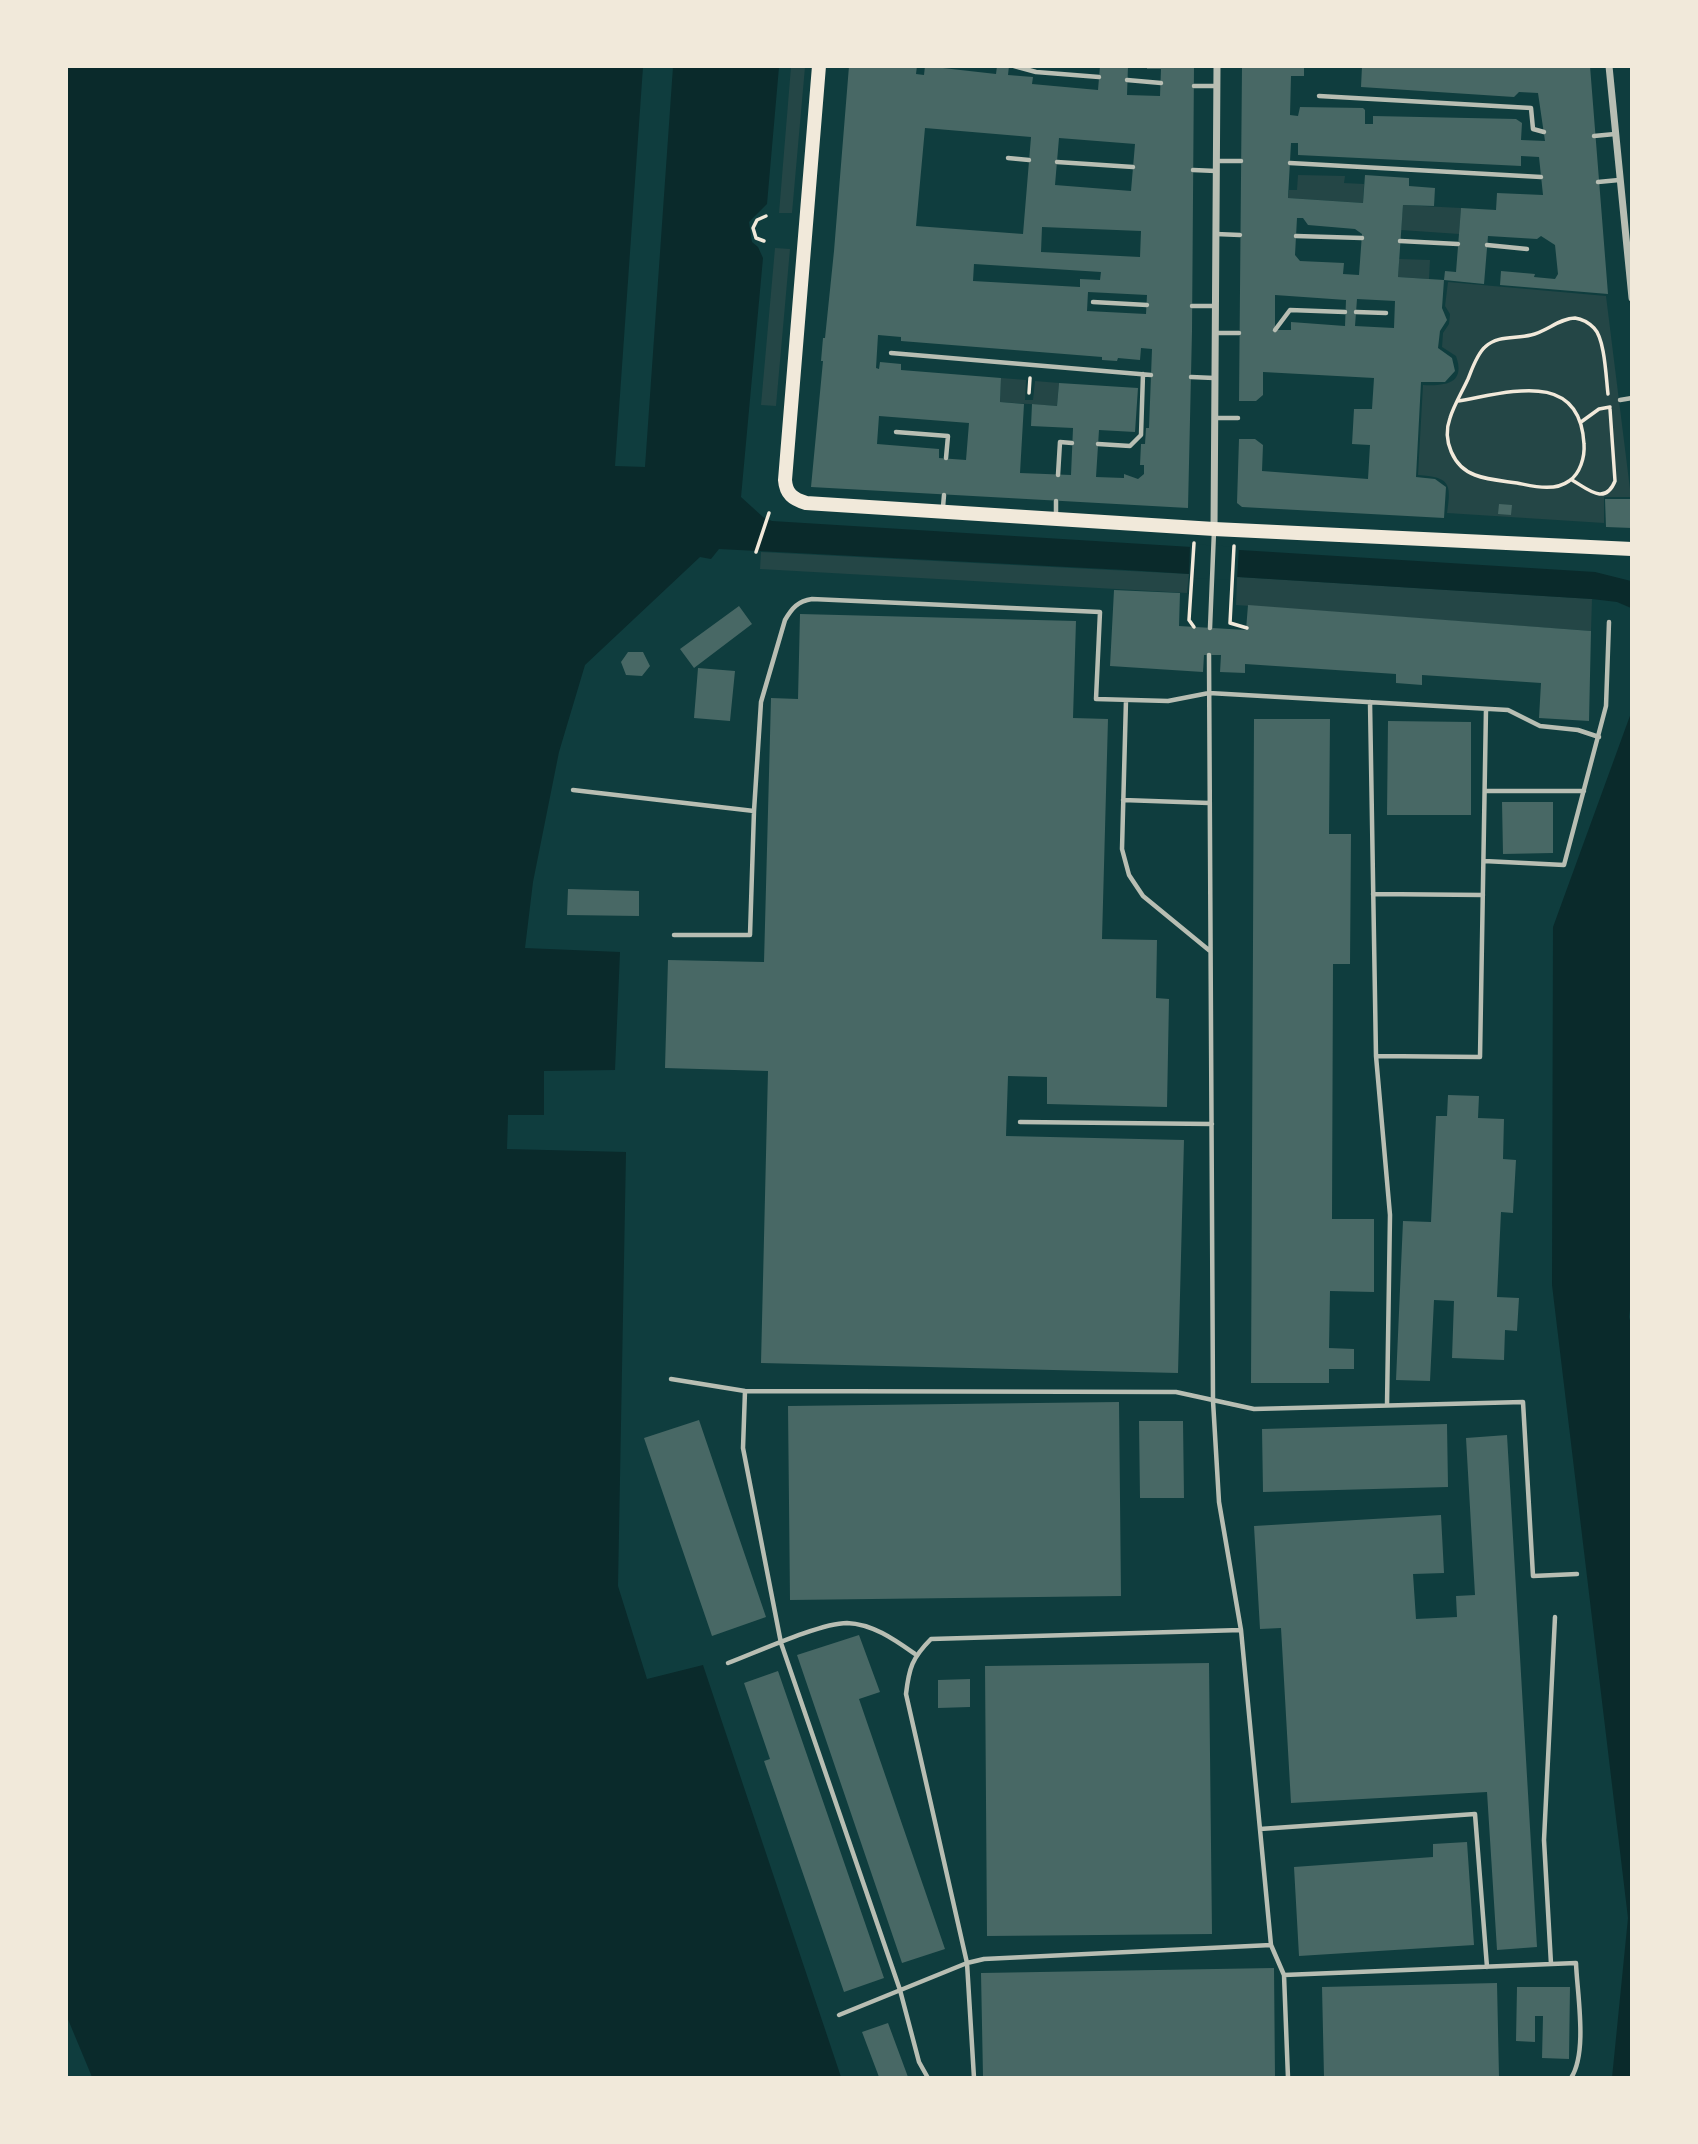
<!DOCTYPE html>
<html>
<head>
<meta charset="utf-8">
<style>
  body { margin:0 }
  #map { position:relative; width:1698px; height:2144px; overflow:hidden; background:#0f3d3e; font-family:Roboto,sans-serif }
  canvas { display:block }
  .frame { position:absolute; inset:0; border:68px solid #f1e9da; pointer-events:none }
</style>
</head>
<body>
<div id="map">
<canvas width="1698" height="2144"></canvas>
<div class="frame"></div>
</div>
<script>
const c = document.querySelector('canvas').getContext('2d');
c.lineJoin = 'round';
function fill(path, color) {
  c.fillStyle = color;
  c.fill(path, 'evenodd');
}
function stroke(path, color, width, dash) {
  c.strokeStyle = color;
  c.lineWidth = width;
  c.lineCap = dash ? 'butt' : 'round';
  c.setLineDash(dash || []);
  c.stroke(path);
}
fill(new Path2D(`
  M791 67H805L792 213H779Z
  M1298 175 1345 176 1344 183 1364 184 1363 203 1288 198 1289 190H1297Z
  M1403 205 1461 208 1459 234 1401 230Z
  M775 248 790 249 776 406 761 405Z
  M1399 259 1430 260 1429 279 1398 277Z
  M1448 282 1606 296 1631 497H1604V523L1447 513C1452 483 1449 477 1418 475L1423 385C1445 386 1466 384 1456 356L1442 347 1443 333 1449 324 1450 314 1445 306Z
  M1001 378 1026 380 1025 400H1033L1035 381 1059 383 1057 406 1000 402Z
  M761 552 1189 574 1187 593 760 569Z
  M1237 577 1592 599 1591 631 1236 605Z`), '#244646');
fill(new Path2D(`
  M66 67H779L767 204 749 222 752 242 758 247 763 258 741 497 763 517 772 521 1595 572 1631 581V608L1617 602 1592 599 1126 570 719 549 711 559 700 557 585 665 559 752 533 882 525 948 620 952 615 1070 544 1071V1115H508L507 1149 626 1152 618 1586 647 1679 703 1665 841 2077H67Z
  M1631 713 1632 1295 1629 1317 1632 1328V2077L1612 2078 1628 1918 1552 1285 1553 927Z`), '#0a2a2b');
fill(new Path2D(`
  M643 67H673L645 467 615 466Z
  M1190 544 1239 547 1237 580 1189 578Z
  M67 2017 92 2077H67Z`), '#0f3d3e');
fill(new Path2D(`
  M849 66H917L916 74 924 75 925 66 996 74 997 66H1009L1008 75 1033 77 1032 84 1098 90 1100 66H1128L1127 95 1160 96 1161 69H1147V66H1194L1192 331 1188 508 811 487 823 361H821L823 338H825L834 251ZM925 128 1031 137 1023 234 916 226ZM1059 138 1135 144 1131 191 1055 185ZM1042 227 1141 231 1140 257 1041 252ZM974 264 1101 272 1100 280 1080 279V287L973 281ZM1088 292 1147 295 1146 314 1087 311ZM878 335 901 337V341L1102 357V360L1117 361 1118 358 1140 360 1141 348 1152 349 1149 428H1146L1145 444H1141L1140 465H1144V474L1138 479 1124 474V478L1096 477 1099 430 1135 432 1138 388 1059 383 1057 406 1032 404 1031 426 1073 428 1071 475 1020 473 1024 404 1000 402 1001 378 901 370V364L880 362 879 369 876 368ZM879 416 969 423 966 460 939 458V449L877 444Z
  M1242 66H1304V76H1291L1290 115 1298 116 1300 107 1363 108 1365 110V124H1373V116L1516 119 1522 123 1521 140 1545 141 1538 93 1519 92 1514 97 1361 87 1362 66H1590L1608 294 1500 285 1501 271 1535 274 1534 277 1555 279 1558 274 1555 245 1541 236 1537 239 1488 236 1484 284 1444 280 1445 271 1456 272 1461 208 1496 210 1497 193 1543 195 1539 157 1521 156V166L1298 155V143H1291L1288 198 1363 203 1365 175 1409 178V186L1435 188 1434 206 1403 205 1398 277 1444 280 1442 308 1447 320 1440 331 1438 348 1452 358 1455 371 1445 382H1421L1416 477 1435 479 1446 487 1444 518 1242 507 1237 503 1239 439H1255L1263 445 1262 471 1368 479 1370 445 1352 444 1353 427 1354 409H1372L1374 378 1263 372V395L1256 401H1239ZM1297 218H1303L1308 225 1355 229 1362 234 1359 275 1343 274 1344 263 1300 261 1295 255ZM1275 295 1346 300 1345 326 1291 322V330H1275ZM1357 299 1395 301 1394 328 1355 326Z
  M1605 499H1632V528L1606 527Z
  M1499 504 1512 505 1511 515 1498 514Z
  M1114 590 1180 593 1179 626 1246 630 1248 605 1591 631 1589 721 1539 718 1541 683 1422 675V685L1396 683V674L1245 664V673L1220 672 1221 655H1204L1203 672 1110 666Z
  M739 606 752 624 694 668 680 649Z
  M800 614 1076 621 1073 718 1108 719 1102 939 1157 940 1156 998 1169 999 1167 1107 1047 1104V1077L1008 1076 1006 1136 1184 1140 1178 1373 761 1363 768 1071 665 1068 668 960 764 962 771 698 798 699Z
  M628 652H643L650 666 642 676 626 675 621 662Z
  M698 668 735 671 730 721 694 718Z
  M1254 719H1330L1329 834H1351L1350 964H1333L1332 1219H1374V1292L1330 1291 1329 1348 1354 1349V1369H1329V1383H1251Z
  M1388 721 1471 722V815H1387Z
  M1502 802H1553V853L1503 854Z
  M568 889 639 891V916L567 915Z
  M1448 1095 1479 1096 1478 1118 1504 1119 1503 1159 1516 1160 1513 1213 1501 1212 1497 1297 1519 1298 1517 1331 1505 1330 1504 1360 1452 1358 1454 1301 1434 1300 1430 1381 1396 1380 1403 1221 1431 1222 1436 1116H1447Z
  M1119 1402 1121 1596 790 1600 788 1406Z
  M699 1420 766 1617 712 1636 644 1438Z
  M1139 1421H1183L1184 1498H1140Z
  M1447 1424 1448 1487 1263 1492 1262 1429Z
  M1507 1435 1537 1947 1497 1950 1487 1792 1291 1803 1281 1628 1260 1629 1254 1526 1441 1515 1444 1573 1413 1574 1416 1619 1457 1617 1456 1596 1475 1595 1466 1438Z
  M859 1635 880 1692 859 1699 945 1949 902 1963 797 1655Z
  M1209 1663 1212 1934 987 1936 985 1666Z
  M778 1671 884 1978 844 1992 764 1761 770 1759 744 1683Z
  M970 1679V1707L938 1708V1680Z
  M1467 1842 1474 1945 1299 1956 1294 1867 1433 1857V1844Z
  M1274 1968 1275 2077H983L981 1973Z
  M1497 1983 1499 2077H1324L1322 1987Z
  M1517 1987H1570L1569 2059 1542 2058 1543 2016H1535V2042L1516 2041Z
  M888 2023 908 2077H879L862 2032Z`), '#486865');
stroke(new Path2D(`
  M764 241 756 238 753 228 757 220 766 216
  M1029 393 1030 378
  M1458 401C1507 393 1580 368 1584 444 1585 457 1580 474 1569 481 1554 492 1533 486 1517 483 1504 481 1488 480 1475 475 1453 467 1442 440 1450 418 1454 405 1462 392 1468 379 1472 369 1477 354 1485 347 1498 335 1515 339 1531 335 1546 332 1560 318 1575 318 1582 319 1589 323 1594 328 1605 339 1606 378 1608 394
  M1581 422 1599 409 1610 407
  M1572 480C1588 489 1605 506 1615 481L1610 409
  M1234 546 1230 623 1247 628
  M756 552 769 513
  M1194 627 1189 620 1194 543`), '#f1e9da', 3.5);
stroke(new Path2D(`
  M1014 66 1036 72 1099 77
  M1127 80 1161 83
  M1194 86H1217
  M1319 96 1531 108 1533 129 1544 132
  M1594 136 1615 134
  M1008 158 1029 160
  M1216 161H1241
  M1057 162 1133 167
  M1290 163 1541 177
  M1193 170 1216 171
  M1598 182 1619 180
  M1216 234 1240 235
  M1296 236 1362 238
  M1400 241 1458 244
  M1487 245 1527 249
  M1093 302 1147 305
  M1192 306H1215
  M1356 312 1386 313
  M1275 330 1290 310 1345 312
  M1215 333H1239
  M891 353 1151 375
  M1191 377 1214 378
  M1620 400 1632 398
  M1215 418H1238
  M896 432 948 436 946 458
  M1098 444 1130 446 1141 435 1143 374
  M1058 475 1060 442 1072 443
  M943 507 944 495
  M1056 518V501
  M1210 628 1214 531
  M1209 655 1213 1401 1219 1502 1241 1630 1271 1945 1284 1975 1288 2078
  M1126 700 1122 849 1129 875 1143 896 1210 951
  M1370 702 1376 1056 1390 1215 1387 1405
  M573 790 754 811
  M1485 791H1584
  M1123 800 1209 803
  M1484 861 1564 865 1606 706 1609 622
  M1373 894 1483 895
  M674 935H750L754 811 761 702 785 620C792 608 798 601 812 599L1100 612 1096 699 1168 701 1209 693 1508 710 1540 726 1578 730 1599 737
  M1376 1056 1480 1057 1486 709
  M1020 1122 1212 1124
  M671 1379 745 1391 1176 1392 1254 1409 1523 1402 1533 1576 1577 1574
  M745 1391 743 1448 781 1643 900 1990 919 2062 928 2078
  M728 1663C755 1653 820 1623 847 1623 873 1624 895 1640 915 1654
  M1260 1829 1475 1814 1487 1967
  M1551 1964 1544 1840 1555 1617
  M1284 1975 1576 1963C1577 1993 1588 2052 1571 2078
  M839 2015 967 1963 984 1959 1271 1945
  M974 2078 967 1963 906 1694C909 1668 912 1658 931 1639L1241 1630`), '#b8beb3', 4.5);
stroke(new Path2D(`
  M1609 66 1632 298
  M1214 529 1217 66`), '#b8beb3', 7);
stroke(new Path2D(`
  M819 66 785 480C786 494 793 499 806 503L1214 529 1632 549`), '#f1e9da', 14);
</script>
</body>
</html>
